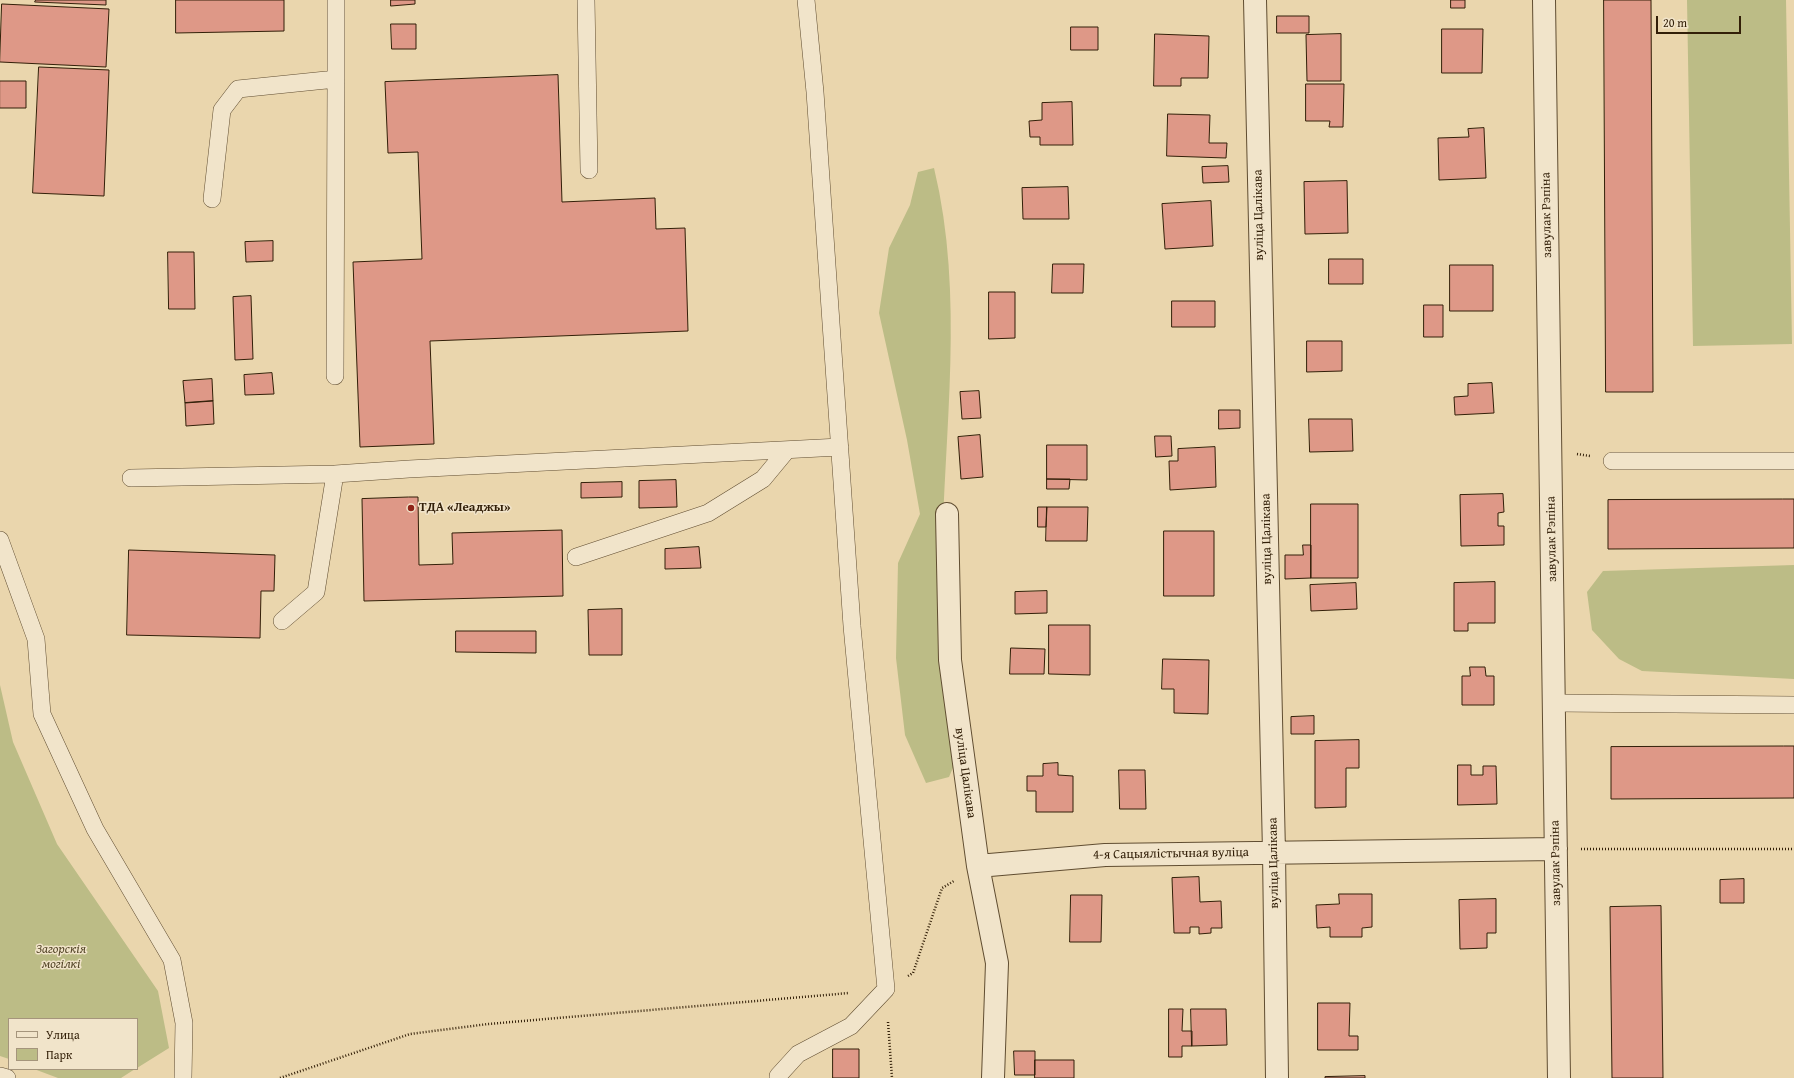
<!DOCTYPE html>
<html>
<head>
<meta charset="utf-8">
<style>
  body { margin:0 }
  #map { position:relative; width:1794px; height:1078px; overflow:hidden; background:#ead6ad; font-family:"Gentium Book Plus",serif }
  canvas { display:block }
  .legend { position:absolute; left:8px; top:1018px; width:130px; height:52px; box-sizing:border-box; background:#f1e4ca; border:1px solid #a5957c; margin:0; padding:5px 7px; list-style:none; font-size:12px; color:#321f08 }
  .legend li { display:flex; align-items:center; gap:8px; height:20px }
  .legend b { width:20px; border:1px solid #a5957c }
  .scale { position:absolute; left:1656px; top:16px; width:85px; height:18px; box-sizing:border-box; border:2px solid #321f08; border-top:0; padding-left:5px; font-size:12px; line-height:14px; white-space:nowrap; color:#321f08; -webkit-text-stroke:3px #f1e4ca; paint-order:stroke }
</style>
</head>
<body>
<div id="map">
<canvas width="1794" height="1078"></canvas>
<ul class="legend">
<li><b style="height:5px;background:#f1e4ca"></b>Улица</li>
<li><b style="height:11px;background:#bcbc86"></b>Парк</li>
</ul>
<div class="scale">20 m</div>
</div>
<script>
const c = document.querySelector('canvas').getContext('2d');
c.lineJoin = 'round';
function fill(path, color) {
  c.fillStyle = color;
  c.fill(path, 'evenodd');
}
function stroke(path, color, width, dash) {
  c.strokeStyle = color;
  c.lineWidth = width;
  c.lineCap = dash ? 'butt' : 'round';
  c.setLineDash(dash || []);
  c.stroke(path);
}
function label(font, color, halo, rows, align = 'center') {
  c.font = font + ' "Gentium Book Plus",serif';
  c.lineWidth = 3;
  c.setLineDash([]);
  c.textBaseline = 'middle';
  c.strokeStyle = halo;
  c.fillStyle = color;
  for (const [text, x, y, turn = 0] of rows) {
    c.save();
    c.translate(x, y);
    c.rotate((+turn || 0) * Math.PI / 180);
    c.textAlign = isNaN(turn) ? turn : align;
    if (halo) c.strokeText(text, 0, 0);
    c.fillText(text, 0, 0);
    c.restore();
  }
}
fill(new Path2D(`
  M1687 0H1786L1792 344 1693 346Z
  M934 168C965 296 944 430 942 560 942 582 946 604 947 626 951 670 954 713 958 756L949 777 926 783 905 735 896 658 898 563 920 514 907 440 879 313 889 248 910 205 918 172Z
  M1794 565V679L1642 671 1619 659 1592 630 1587 592 1603 571Z
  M0 685 13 742 57 844 158 991 169 1048 137 1068V1019H9V1059L0 1056Z
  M34 1069H135L121 1078H58Z`), '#bcbc86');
const building = new Path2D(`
  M36 0H106V5L35 2Z
  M176 0H284V31L176 33Z
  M391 0H415V4L391 6Z
  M1451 0H1465V8H1451Z
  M1604 0H1651L1653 392H1606Z
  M2 4 109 9 106 67 0 62Z
  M1277 16H1309V33H1277Z
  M391 24H416V49H392Z
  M1071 27H1098V50H1071Z
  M1442 29H1483L1482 73H1442Z
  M1155 34 1209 36 1208 78H1181V86H1154Z
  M1341 34V81H1307L1306 35Z
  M39 67 109 70 104 196 33 193Z
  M558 75 562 202 655 198 656 229 685 228 688 331 430 341 434 444 360 447 353 262 422 259 418 152 388 153 385 82Z
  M0 81H26V108H0Z
  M1306 84H1344L1343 127H1329L1330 121H1306Z
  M1072 102 1073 145H1040V137H1030L1029 121 1042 120V103Z
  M1168 114 1210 115 1209 143H1227L1226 158 1167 156Z
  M1484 128 1486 178 1439 180 1438 138 1469 137 1468 129Z
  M1228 166 1229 182 1203 183 1202 167Z
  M1347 181 1348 233 1305 234 1304 182Z
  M1068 187 1069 219H1023L1022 188Z
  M1211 201 1213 246 1165 249 1162 204Z
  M273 241V261L246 262 245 242Z
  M168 252H194L195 309H169Z
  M1329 259H1363V284H1329Z
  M1053 264H1084L1083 293H1052Z
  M1450 265H1493V311H1450Z
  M989 292H1015V338L989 339Z
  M251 296 253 359 235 360 233 297Z
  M1172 301H1215V327H1172Z
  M1424 305H1443V337H1424Z
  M1307 341H1342V371L1307 372Z
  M272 373 274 394 245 395 244 375Z
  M212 379 213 401 185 403 183 381Z
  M1492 383 1494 413 1455 415 1454 397 1468 396V384Z
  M979 391 981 418 962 419 960 392Z
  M213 401 214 424 186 426 185 403Z
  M1219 410H1240V428L1219 429Z
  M1309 419H1352L1353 451 1310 452Z
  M980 435 983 477 961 479 958 437Z
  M1155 436H1171L1172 456 1156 457Z
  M1047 445H1087V480L1047 479Z
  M1215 447 1216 487 1170 490 1169 461H1178V449Z
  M1047 479H1070L1069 489H1047Z
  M676 480 677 507 639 508V481Z
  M622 482V497L581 498V483Z
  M1503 494 1504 512 1498 513V526H1504V545L1461 546 1460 495Z
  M409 497H418L419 565 453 564 452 533 562 530 563 596 364 601 362 499Z
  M1783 499H1794V548L1608 549V500Z
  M1311 504H1358V578H1311Z
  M1038 507H1047L1046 527H1038Z
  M1047 507H1088L1087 541H1046Z
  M1164 531H1214V596H1164Z
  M1303 545H1311V578L1285 579V555H1303Z
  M699 547 701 568 665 569V549Z
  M129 550 275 555 274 591H261L260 638 127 635Z
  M1495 582V623H1468V631H1454V583Z
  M1356 583 1357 609 1311 611 1310 585Z
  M1047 591V613L1015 614V592Z
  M622 609V655H589L588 610Z
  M1049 625H1090V675L1049 674Z
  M456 631H536V653L456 652Z
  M1011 648 1045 649 1044 674H1010Z
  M1163 659 1209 660 1208 714 1174 713V689H1162Z
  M1470 667H1485L1486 676H1494V705H1462V676H1470Z
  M1314 716V734H1291V717Z
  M1359 740V768H1346V807L1315 808V741Z
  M1784 746H1794V798L1611 799V747Z
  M1058 763V775L1073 776V812H1036V791H1027V776H1043V764Z
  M1458 765H1471V775H1483V766H1496L1497 804 1458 805Z
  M1119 770H1145L1146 809H1120Z
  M1199 877 1200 902 1221 901 1222 928H1211V933L1199 934V927H1190V933H1174L1172 878Z
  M1744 879V903H1720V880Z
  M1339 894H1372V927L1362 928V937H1330V927L1317 928 1316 905 1339 904Z
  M1071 895H1102L1101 942H1070Z
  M1496 899V933H1487V948L1460 949 1459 900Z
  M1661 906 1663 1078H1612L1610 907Z
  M1318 1003H1350L1349 1036H1358V1050H1318Z
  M1169 1009H1183L1182 1031H1192V1046H1182V1057H1169Z
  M1191 1009H1226L1227 1045 1192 1046Z
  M833 1049H859V1078H833Z
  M1014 1051H1035V1075H1015Z
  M1035 1060H1074V1078H1035Z
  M1365 1076V1078H1325V1077Z`);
fill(building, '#de9887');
stroke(building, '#321f08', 1);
const lane = new Path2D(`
  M586 0 589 170
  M212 199 222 110 238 89 336 79V0
  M335 376 336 79
  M1612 461H1794
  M131 478 335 474
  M0 540 36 639 42 714 95 829 172 960 184 1023 183 1078
  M576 557 708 513 763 479 787 450
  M282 621 316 592 335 474 409 469 840 447
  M1554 703 1794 705
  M0 1076 7 1078
  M778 1078V1076L798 1054 851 1026 886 989 852 626 815 92 806 0`);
const street = new Path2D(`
  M1255 0 1274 852 1277 1078
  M1544 0 1559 1078
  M947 514 950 660 978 866 997 963 993 1078
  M978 866 1105 855 1556 849`);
stroke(lane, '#604d31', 18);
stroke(street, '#604d31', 24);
stroke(new Path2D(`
  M1577 454 1590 456
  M1581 849H1794
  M908 976 913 973 942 888 954 881
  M888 1022 892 1078
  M280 1078 410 1034 488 1024 849 993`), '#321f08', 2.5, [1, 2]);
stroke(lane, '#f1e4ca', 17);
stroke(street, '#f1e4ca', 22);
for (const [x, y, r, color] of [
  [411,508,4,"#8f2418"]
]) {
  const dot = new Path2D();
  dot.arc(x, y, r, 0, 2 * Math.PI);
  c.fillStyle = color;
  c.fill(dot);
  stroke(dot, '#f1e4ca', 1.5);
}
label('13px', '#321f08', '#f1e4ca', [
  ["вуліца Цалікава",1259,215,-91],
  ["завулак Рэпіна",1547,215,-91],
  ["вуліца Цалікава",1267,539,-91],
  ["завулак Рэпіна",1552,539,-91],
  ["вуліца Цалікава",965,773,82],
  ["4-я Сацыялістычная вуліца",1171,854,-1],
  ["вуліца Цалікава",1274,863,-91],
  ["завулак Рэпіна",1556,863,-91]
]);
label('bold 13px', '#321f08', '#f1e4ca', [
  ["ТДА «Леаджы»",419,508]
], 'left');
label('italic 13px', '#544628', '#f1e4ca', [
  ["Загорскія",61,950],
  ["могілкі",61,965]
]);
</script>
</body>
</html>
